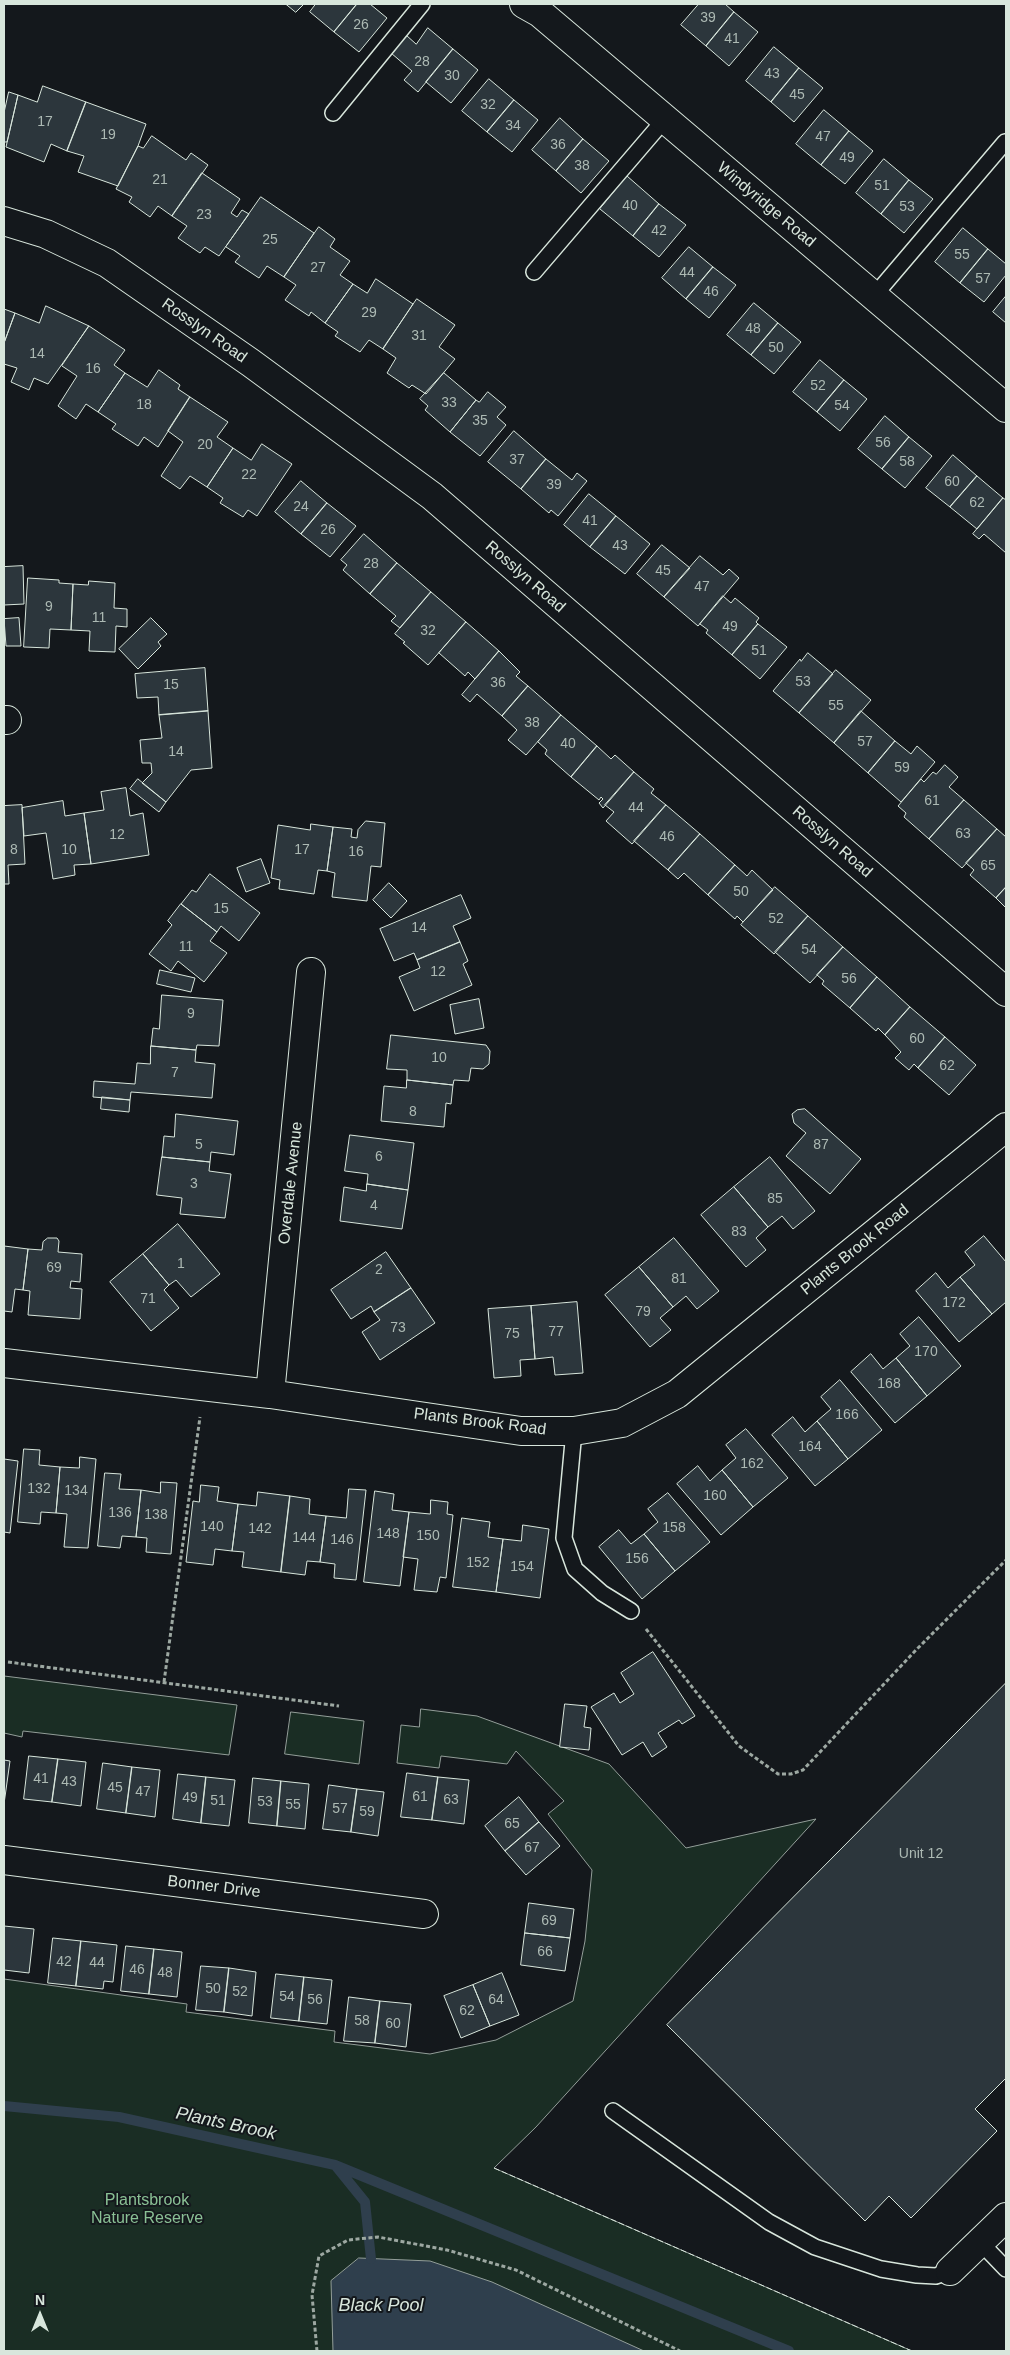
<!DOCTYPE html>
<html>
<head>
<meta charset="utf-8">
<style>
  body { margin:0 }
  #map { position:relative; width:1010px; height:2355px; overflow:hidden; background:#14181c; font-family:Helvetica,sans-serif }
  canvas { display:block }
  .frame { position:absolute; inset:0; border:5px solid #d8e6dc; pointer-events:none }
  .north { position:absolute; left:15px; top:2290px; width:50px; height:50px; -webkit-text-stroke:4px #14181c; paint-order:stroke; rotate:0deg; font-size:14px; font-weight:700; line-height:20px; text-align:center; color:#d8e6dc }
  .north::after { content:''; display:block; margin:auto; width:18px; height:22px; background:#d8e6dc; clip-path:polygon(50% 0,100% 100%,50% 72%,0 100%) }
</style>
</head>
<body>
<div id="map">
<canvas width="1010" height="2355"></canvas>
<div class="frame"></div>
<div class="north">N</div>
</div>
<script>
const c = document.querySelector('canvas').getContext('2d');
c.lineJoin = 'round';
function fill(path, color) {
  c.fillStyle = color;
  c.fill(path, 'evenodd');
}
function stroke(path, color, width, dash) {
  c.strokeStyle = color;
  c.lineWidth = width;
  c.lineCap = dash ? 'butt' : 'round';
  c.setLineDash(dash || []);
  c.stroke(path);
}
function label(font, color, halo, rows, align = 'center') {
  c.font = font + ' Helvetica,sans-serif';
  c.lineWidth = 4;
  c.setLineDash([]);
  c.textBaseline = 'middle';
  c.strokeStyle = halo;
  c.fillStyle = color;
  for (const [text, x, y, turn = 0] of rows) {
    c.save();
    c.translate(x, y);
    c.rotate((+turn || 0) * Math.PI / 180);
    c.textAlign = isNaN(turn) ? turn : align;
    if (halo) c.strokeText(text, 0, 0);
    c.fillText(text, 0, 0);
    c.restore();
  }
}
const green = new Path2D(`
  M4 1676 237 1705 229 1755 23 1731 22 1737 4 1733Z
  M421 1709 477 1716 609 1764 686 1848 816 1819 536 2127 494 2168 912 2351H4V1979L187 2004 186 2012 335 2031 334 2042 430 2054 496 2040 573 2001 585 1941 592 1870 548 1814 564 1801 516 1751 507 1764 441 1756 439 1768 397 1763 401 1725 419 1727Z
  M291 1712 364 1721 359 1764 285 1754Z`);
fill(green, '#1a2d24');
stroke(green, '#939e99', 1);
const water = new Path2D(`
  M359 2258 430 2261 492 2282 644 2351H333L331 2281Z`);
fill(water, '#2f3f4d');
stroke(water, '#939e99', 1);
stroke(new Path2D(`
  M4 2106 119 2117 335 2165 365 2202 371 2259
  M335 2165 789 2351`), '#2f3f4d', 10);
const building = new Path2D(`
  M286 4H304L296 12Z
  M316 4H357L334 32 310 12Z
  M357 4H370L387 18 359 52 334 32Z
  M699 4H725L734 12 706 46 681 25Z
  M734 12 758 32 729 66 706 46Z
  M428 28 453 49 418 92 404 80 412 71 391 53 406 35 416 44Z
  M774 47 799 68 771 102 746 81Z
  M453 49 478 70 451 103 426 82Z
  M799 68 823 88 794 122 771 102Z
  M489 79 514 100 487 132 462 111Z
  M43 86 86 102 67 151 51 144 44 162 6 147 18 95 37 102Z
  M9 92 18 95 7 142H4V113Z
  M514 100 538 120 512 152 487 132Z
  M86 102 146 124 138 146 118 186 78 172 84 156 67 151Z
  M824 110 849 131 821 165 796 144Z
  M560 118 583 139 556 171 532 150Z
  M849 131 873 151 845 184 821 165Z
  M152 136 186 160 191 153 208 165 172 216 158 206 150 217 129 202 132 197 116 189 138 146 143 148Z
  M583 139 609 161 581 193 556 171Z
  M884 159 909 180 881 214 856 193Z
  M202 173 240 199 231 213 237 217 242 210 249 214 219 256 205 247 200 253 178 238 187 226 172 216Z
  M627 176 659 204 633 236 600 209Z
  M909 180 933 199 904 233 881 214Z
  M261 197 314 233 284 277 267 266 259 278 235 262 240 256 226 247Z
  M659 204 686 225 659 257 633 236Z
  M319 227 335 239 330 247 350 261 340 275 353 284 325 323 311 312 309 316 285 300 296 285 284 277Z
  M963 228 988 249 960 283 935 262Z
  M689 247 713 267 686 299 662 278Z
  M988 249 1006 264V275L984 302 960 283Z
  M713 267 736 285 709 318 686 299Z
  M376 279 413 304 383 349 369 340 360 352 335 336 338 332 325 323 353 284 367 293Z
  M1006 296V323L993 312Z
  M417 299 455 325 439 347 455 359 426 394 412 385 409 388 387 373 396 358 383 349Z
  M754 303 778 323 751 355 727 335Z
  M46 306 89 326 48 384 34 378 29 390 11 382 17 368 4 364V343L15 313 39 323Z
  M4 309 15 313 4 343Z
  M778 323 801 342 774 374 751 355Z
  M89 326 125 350 114 365 125 373 98 412 86 404 76 419 58 406 77 376 62 366Z
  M820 360 844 380 817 412 793 392Z
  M159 370 180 385 178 389 190 397 158 447 144 437 138 446 112 429 116 424 98 412 125 373 147 387Z
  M444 373 476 400 450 432 425 410 428 406 420 399Z
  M844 380 867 399 840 431 817 412Z
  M488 392 506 407 497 417 506 425 480 456 450 432 476 400 479 402Z
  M190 397 228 422 217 437 233 448 207 487 190 476 180 489 161 476 183 442 168 431Z
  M885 416 909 437 882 469 858 449Z
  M514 431 546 459 521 489 488 462Z
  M909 437 932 456 905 488 882 469Z
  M262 444 292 464 257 516 248 510 243 517 220 503 223 498 207 487 233 448 251 460Z
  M953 455 977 476 950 507 926 488Z
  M546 459 572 480 577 473 587 481 558 516 551 510 549 513 521 489Z
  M977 476 1003 498 977 529 950 507Z
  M301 481 327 503 301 534 275 512Z
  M589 494 616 516 590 547 564 525Z
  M1003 498 1006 500V553L984 534 979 539 973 534Z
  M327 503 356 526 330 557 301 534Z
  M616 516 650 544 625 574 590 547Z
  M364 534 397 563 370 594 343 570 347 565 341 560Z
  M662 545 690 568 664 597 637 574Z
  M700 556 723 575 729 569 739 578 698 626 664 597Z
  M397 563 431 592 400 628 391 621 396 616 370 594Z
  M23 566 24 604 4 605V567Z
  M28 578 59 580V583L73 584 71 630 50 629 49 648 24 647Z
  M89 581 115 583 114 608 127 609V627L116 626 115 652 89 651 90 631 71 630 73 584 88 585Z
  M431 592 466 622 428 665 403 643 405 642 395 634Z
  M723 596 731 603 735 598 759 618 756 622 758 624 732 655 706 633 708 630 700 624Z
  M19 618 21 646H6L4 619Z
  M151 618 167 634 158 642 161 646 138 669 119 649Z
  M466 622 499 651 475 679 468 672 465 676 439 653Z
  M758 624 787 647 760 679 732 655Z
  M499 651 520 672 516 676 528 686 502 716 477 694 470 702 462 695Z
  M808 653 833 674 799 713 773 691 800 659 801 661Z
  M205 668 208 711 159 715 158 697 137 698 135 674Z
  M836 670 871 700 834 743 799 713Z
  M528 686 561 715 526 755 508 740 517 730 502 716Z
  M208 711 212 768 191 770 166 802 142 783 152 773 151 763H142L140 740 162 738 159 715Z
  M861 711 895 741 868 773 834 743Z
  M561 715 597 746 571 777 545 754 547 750 538 742Z
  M895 741 911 754 917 746 935 762 901 802 868 773Z
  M597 746 611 759 615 755 634 772 603 808 599 803 603 799 601 797 599 800 571 777Z
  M945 765 958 777 949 787 964 800 929 839 904 817 906 813 898 806 921 779 924 782 933 772 936 774Z
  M634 772 654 789 651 793 666 805 632 844 606 821 614 812 605 805Z
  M138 779 166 802 159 812 130 789Z
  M126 788 130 816 143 813 149 855 91 864 84 813 104 810 101 792Z
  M964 800 997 829 962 868 929 839Z
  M63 801 65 816 84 813 91 864 74 865 75 875 53 879 46 833 24 836 22 808Z
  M22 805 25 864 8 865 9 884H4V806Z
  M666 805 700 834 668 870 634 841Z
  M366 821 385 823 381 867 371 866 367 901 332 897 335 873 327 871 333 827 352 829 351 837 357 838 358 830Z
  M311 824 333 827 327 871 318 870 314 894 279 889 280 880 271 878 278 825 310 830Z
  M997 829 1006 837V887L996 898 970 875 974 870 966 863Z
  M700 834 735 865 708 895 684 873 678 879 668 870Z
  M261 859 270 883 246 892 237 868Z
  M735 865 747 876 752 870 773 890 743 922 737 916 735 919 708 895Z
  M210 874 260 913 239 941 221 926 217 932 181 904 192 890 196 892Z
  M389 883 407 901 391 918 373 900Z
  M775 887 808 916 774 954 741 925Z
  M1006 887V908L996 898Z
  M461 895 471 918 453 926 460 942 417 960 414 953 394 961 380 929Z
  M181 904 217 932 210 941 227 953 204 982 178 961 171 971 149 954 172 925 168 921Z
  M808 916 843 947 810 983 775 952Z
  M460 942 468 961 463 964 472 985 414 1011 399 977 420 968 417 960Z
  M843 947 877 977 850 1008 822 984 824 981 817 975Z
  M160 970 195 978 191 992 157 984Z
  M877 977 910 1007 885 1035 878 1028 876 1031 850 1008Z
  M162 995 223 1000 219 1046 197 1045 196 1050 151 1046 153 1028 159 1029Z
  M479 999 484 1028 455 1034 450 1005Z
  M910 1007 945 1037 918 1068 914 1064 909 1070 895 1058 901 1052 885 1035Z
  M391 1035 486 1045 490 1051 489 1064 483 1069 471 1068 469 1081 454 1080 453 1085 407 1080V1070L387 1069Z
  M945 1037 976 1065 949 1095 918 1068Z
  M151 1046 196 1050 195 1062 215 1064 212 1098 131 1092 130 1100 93 1097 94 1081 135 1084 137 1063 150 1064Z
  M407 1080 453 1085 451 1104 446 1103 444 1127 381 1121 384 1086 406 1088Z
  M102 1097 130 1100 129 1112 101 1109Z
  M805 1109 861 1159 830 1194 786 1156 806 1133 794 1123 792 1114 797 1110Z
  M176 1114 238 1121 234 1155 211 1152 210 1162 162 1157 164 1136 174 1137Z
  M350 1135 414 1143 408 1190 367 1184 368 1174 345 1171Z
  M162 1157 210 1162 209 1171 231 1174 225 1218 180 1214 182 1198 157 1195Z
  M770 1157 815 1211 793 1229 782 1216 768 1227 734 1187Z
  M367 1184 408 1190 402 1229 340 1221 344 1187 366 1191Z
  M734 1187 768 1227 756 1238 766 1250 746 1267 701 1215Z
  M178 1224 220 1274 191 1297 176 1280 169 1285 143 1254Z
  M984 1236 1006 1262V1302L992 1314 960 1277 975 1265 965 1252Z
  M48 1238H57L59 1241 58 1252 82 1254 80 1282 71 1281 70 1288 82 1289 80 1319 28 1315 30 1291 23 1290 28 1249 42 1250 43 1242Z
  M674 1238 719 1291 697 1309 686 1296 673 1307 639 1267Z
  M4 1246 28 1249 23 1290 15 1289 12 1312 4 1311Z
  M386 1252 411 1288 374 1312 371 1306 351 1319 331 1290Z
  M143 1254 169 1285 164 1290 179 1308 151 1331 110 1282Z
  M639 1267 673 1307 660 1318 671 1330 650 1347 605 1295Z
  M936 1273 948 1288 960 1277 992 1314 959 1342 916 1291Z
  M411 1288 435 1323 380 1360 362 1332 380 1320 374 1312Z
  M577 1302 583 1373 555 1375 553 1357 535 1359 531 1306Z
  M531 1306 535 1359 520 1360 521 1376 494 1378 488 1309Z
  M919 1317 961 1366 927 1396 896 1358 910 1346 900 1334Z
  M871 1354 883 1369 896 1358 927 1396 895 1423 851 1372Z
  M840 1380 882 1430 848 1459 817 1421 831 1409 821 1397Z
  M793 1417 805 1432 817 1421 848 1459 815 1486 772 1435Z
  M746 1429 788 1478 753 1507 722 1470 736 1458 726 1445Z
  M24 1449 40 1450 39 1465 60 1467 56 1513 41 1512 40 1524 18 1522Z
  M80 1457 96 1459 88 1548 64 1547 67 1514 56 1513 60 1467 79 1468Z
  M4 1459 18 1461 10 1533 4 1532Z
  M698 1466 710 1481 722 1470 753 1507 721 1535 677 1484Z
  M105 1473 121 1474 119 1489 141 1490 136 1537 122 1536 120 1548 98 1546Z
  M161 1482 177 1483 171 1554 146 1552 147 1538 136 1537 141 1490 160 1493Z
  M201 1485 219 1487 217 1501 238 1504 232 1551 215 1549 213 1565 186 1562 193 1501 199 1502Z
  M349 1489 366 1490 356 1580 334 1578 335 1564 320 1562 326 1516 346 1518Z
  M375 1491 394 1494 392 1510 409 1512 400 1586 364 1582Z
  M258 1492 290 1496 281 1572 242 1567 244 1552 232 1551 238 1504 256 1506Z
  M668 1493 710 1542 675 1571 644 1534 658 1522 648 1509Z
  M290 1496 310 1499 309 1514 326 1516 320 1562 307 1561 305 1575 281 1572Z
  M431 1500 448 1502 447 1514 453 1515 446 1578 440 1577 437 1592 414 1590 418 1559 403 1557 409 1512 430 1514Z
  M462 1518 490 1522 488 1537 503 1539 496 1592 453 1587Z
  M523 1525 549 1529 540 1598 496 1592 503 1539 521 1541Z
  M619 1530 631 1544 644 1534 675 1571 642 1599 599 1547Z
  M653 1652 695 1716 682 1724 679 1720 658 1733 667 1747 652 1757 643 1742 622 1755 591 1707 614 1693 620 1703 634 1694 621 1673Z
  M1006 1683V2078L975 2109 997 2131 911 2218 889 2196 865 2221 667 2025Z
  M565 1704 587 1706 584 1727 591 1728 589 1750 560 1747Z
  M29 1756 58 1759 52 1802 24 1799Z
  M58 1759 86 1762 81 1806 52 1802Z
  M4 1760 10 1761 4 1804Z
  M103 1763 132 1767 126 1813 97 1809Z
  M132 1767 160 1770 155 1817 126 1813Z
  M407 1773 438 1777 432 1820 401 1817Z
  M178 1774 206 1777 201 1823 173 1819Z
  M206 1777 235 1780 229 1826 201 1823Z
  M438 1777 469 1780 464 1824 432 1820Z
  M253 1778 281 1781 277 1826 249 1823Z
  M281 1781 309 1784 305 1829 277 1826Z
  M329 1785 357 1789 351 1832 323 1829Z
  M357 1789 384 1792 378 1836 351 1832Z
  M519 1797 539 1822 505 1851 485 1826Z
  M539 1822 560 1846 526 1875 505 1851Z
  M529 1903 574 1909 570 1938 525 1933Z
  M4 1926 34 1929 29 1973 4 1970Z
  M525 1933 570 1938 565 1971 521 1965Z
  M53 1938 81 1941 76 1986 48 1983Z
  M81 1941 117 1945 113 1982 104 1981 103 1989 76 1986Z
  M126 1946 154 1949 149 1994 121 1991Z
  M154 1949 182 1952 177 1997 149 1994Z
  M201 1966 229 1968 224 2012 196 2010Z
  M229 1968 256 1972 252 2016 224 2012Z
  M502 1973 519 2015 490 2026 473 1985Z
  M276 1974 304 1977 299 2021 271 2018Z
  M304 1977 332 1980 327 2024 299 2021Z
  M473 1985 490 2026 461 2038 444 1996Z
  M349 1997 380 2001 375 2043 344 2041Z
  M380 2001 411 2004 406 2047 375 2043Z`);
fill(building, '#2c363c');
stroke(building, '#d8e6dc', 1);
const lane = new Path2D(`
  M333 113 422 4
  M534 272 665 119
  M874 296 1005 142
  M574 1431 564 1538 575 1569 602 1593 631 1611
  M613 2111 769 2222 815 2247 881 2269 917 2275 936 2276 950 2271
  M981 2243 1006 2269`);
const street = new Path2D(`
  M524 4 540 13 1006 408
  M4 221 46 234 107 263 251 363 432 496 1006 992
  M4 720H7
  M4 1363 270 1394 521 1431H574L622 1423 677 1394 1006 1127
  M270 1394 311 972
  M4 1860 424 1914
  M950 2271 1006 2217`);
stroke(lane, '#d8e6dc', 18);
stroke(street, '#d8e6dc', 30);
stroke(new Path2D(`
  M646 1629 739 1746 778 1774H791L803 1770 916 1650 1006 1560
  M8 1662 339 1706
  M164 1682 200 1417
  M317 2351 312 2295 319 2256 348 2240 378 2237 447 2250 516 2270 680 2351`), '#9da8a2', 3, [4, 2.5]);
stroke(lane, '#14181c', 15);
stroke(street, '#14181c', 28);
stroke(new Path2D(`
  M494 2168 912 2351`), '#d8e6dc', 1, [6, 2.5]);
label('14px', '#adbab4', null, [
  ["39",708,18],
  ["26",361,25],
  ["41",732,39],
  ["28",422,62],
  ["43",772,74],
  ["30",452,76],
  ["45",797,95],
  ["32",488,105],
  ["17",45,122],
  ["34",513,126],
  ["19",108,135],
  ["47",823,137],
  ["36",558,145],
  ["49",847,158],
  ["38",582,166],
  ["21",160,180],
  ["51",882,186],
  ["40",630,206],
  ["53",907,207],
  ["23",204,215],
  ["42",659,231],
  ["25",270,240],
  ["55",962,255],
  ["27",318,268],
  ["44",687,273],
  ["57",983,279],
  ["46",711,292],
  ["29",369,313],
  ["48",753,329],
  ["31",419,336],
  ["50",776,348],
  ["14",37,354],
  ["16",93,369],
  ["52",818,386],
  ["33",449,403],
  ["18",144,405],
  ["54",842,406],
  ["35",480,421],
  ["56",883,443],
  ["20",205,445],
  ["37",517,460],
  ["58",907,462],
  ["22",249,475],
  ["60",952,482],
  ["39",554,485],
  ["62",977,503],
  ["24",301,507],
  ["41",590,521],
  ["26",328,530],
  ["43",620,546],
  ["28",371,564],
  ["45",663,571],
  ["47",702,587],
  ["9",49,607],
  ["11",99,618],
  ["49",730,627],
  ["32",428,631],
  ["51",759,651],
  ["53",803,682],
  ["36",498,683],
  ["15",171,685],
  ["55",836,706],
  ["38",532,723],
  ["57",865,742],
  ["40",568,744],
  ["14",176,752],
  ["59",902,768],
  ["61",932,801],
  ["44",636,808],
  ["63",963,834],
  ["12",117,835],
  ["46",667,837],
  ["8",14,850],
  ["10",69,850],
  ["17",302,850],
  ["16",356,852],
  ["65",988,866],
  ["50",741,892],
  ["15",221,909],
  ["52",776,919],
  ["14",419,928],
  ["11",186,947],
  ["54",809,950],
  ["12",438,972],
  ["56",849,979],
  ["9",191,1014],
  ["60",917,1039],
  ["10",439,1058],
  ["62",947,1066],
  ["7",175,1073],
  ["8",413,1112],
  ["5",199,1145],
  ["87",821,1145],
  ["6",379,1157],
  ["3",194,1184],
  ["85",775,1199],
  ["4",374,1206],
  ["83",739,1232],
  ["1",181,1264],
  ["69",54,1268],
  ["2",379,1270],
  ["81",679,1279],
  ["71",148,1299],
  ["172",954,1303],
  ["79",643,1312],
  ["73",398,1328],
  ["77",556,1332],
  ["75",512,1334],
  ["170",926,1352],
  ["168",889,1384],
  ["166",847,1415],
  ["164",810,1447],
  ["162",752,1464],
  ["132",39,1489],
  ["134",76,1491],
  ["160",715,1496],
  ["136",120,1513],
  ["138",156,1515],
  ["140",212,1527],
  ["158",674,1528],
  ["142",260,1529],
  ["148",388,1534],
  ["150",428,1536],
  ["144",304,1538],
  ["146",342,1540],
  ["156",637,1559],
  ["152",478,1563],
  ["154",522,1567],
  ["41",41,1779],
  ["43",69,1782],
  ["45",115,1788],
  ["47",143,1792],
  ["61",420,1797],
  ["49",190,1798],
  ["63",451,1800],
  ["51",218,1801],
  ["53",265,1802],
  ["55",293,1805],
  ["57",340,1809],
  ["59",367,1812],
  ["65",512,1824],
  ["67",532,1848],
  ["Unit 12",921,1854],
  ["69",549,1921],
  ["66",545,1952],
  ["42",64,1962],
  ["44",97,1963],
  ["46",137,1970],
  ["48",165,1973],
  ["50",213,1989],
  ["52",240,1992],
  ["54",287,1997],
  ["56",315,2000],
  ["64",496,2000],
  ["62",467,2011],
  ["58",362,2021],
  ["60",393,2024]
]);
label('16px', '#d8e6dc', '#14181c', [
  ["Windyridge Road",766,205,40],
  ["Rosslyn Road",204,331,35],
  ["Rosslyn Road",525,577,41],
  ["Rosslyn Road",832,842,41],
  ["Overdale Avenue",291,1183,-84],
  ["Plants Brook Road",855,1250,-39],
  ["Plants Brook Road",480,1422,7],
  ["Bonner Drive",214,1887,7]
]);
label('16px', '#8ac095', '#14181c', [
  ["Plantsbrook",147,2201],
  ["Nature Reserve",147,2219]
]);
label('italic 18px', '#d8e6dc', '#14181c', [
  ["Plants Brook",226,2124,12],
  ["Black Pool",381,2306]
]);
</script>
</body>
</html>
